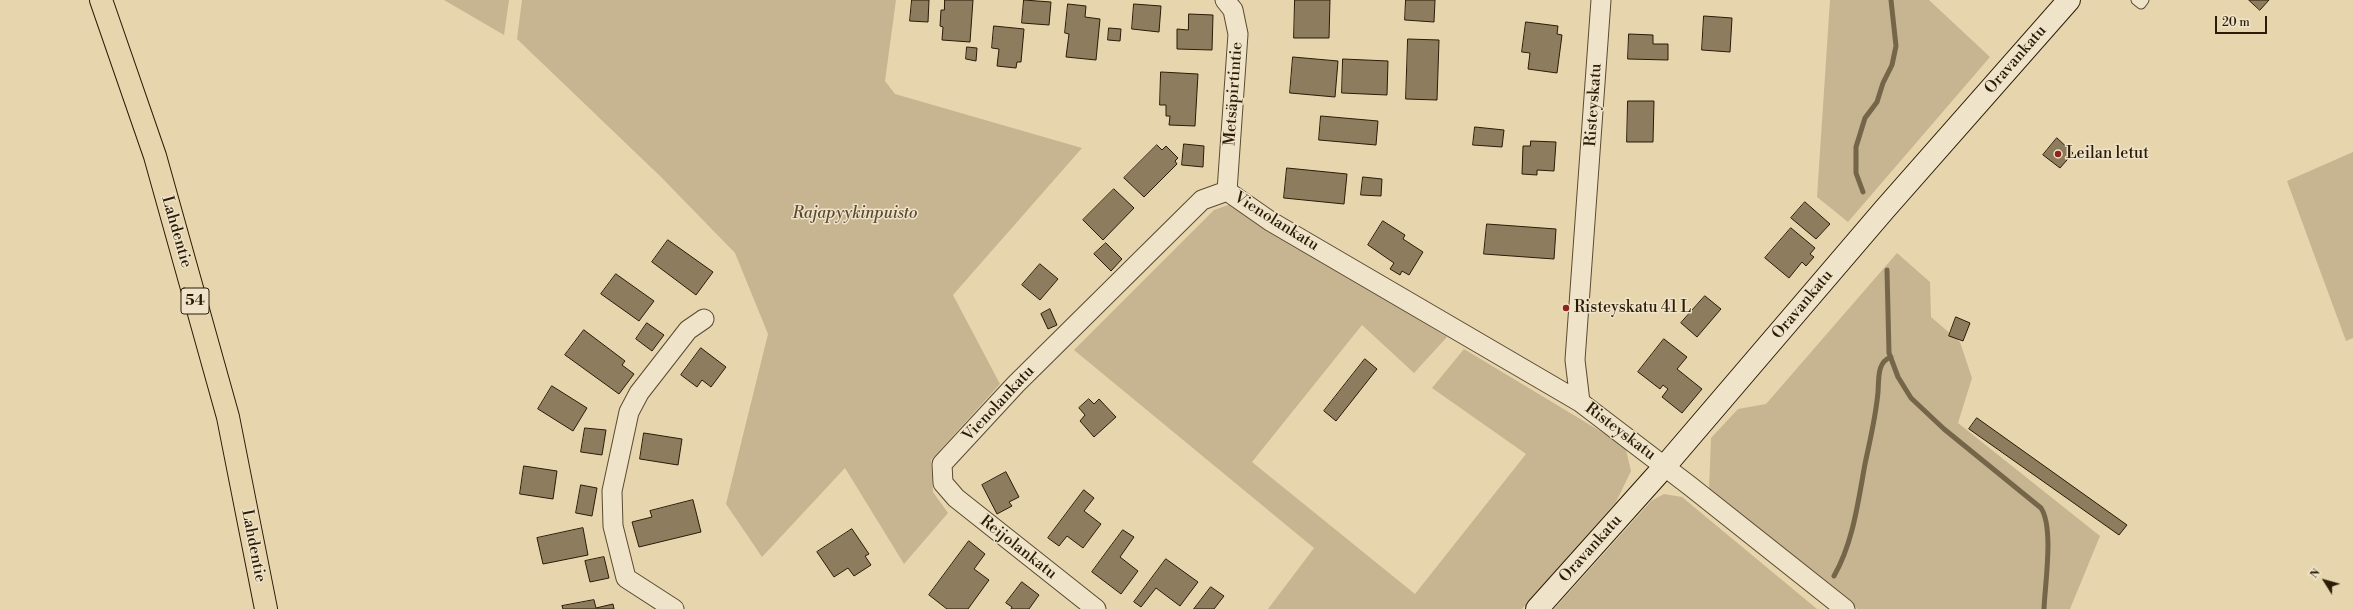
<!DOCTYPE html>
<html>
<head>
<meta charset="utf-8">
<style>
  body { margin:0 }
  #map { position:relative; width:2353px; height:609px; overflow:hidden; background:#e7d5ad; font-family:"Libre Bodoni",serif }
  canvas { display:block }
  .north { position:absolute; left:2305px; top:561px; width:40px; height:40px; -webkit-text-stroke:3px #efe4ca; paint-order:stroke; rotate:307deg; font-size:11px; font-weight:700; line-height:16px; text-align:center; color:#2b1b07 }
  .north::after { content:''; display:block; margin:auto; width:14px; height:18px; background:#2b1b07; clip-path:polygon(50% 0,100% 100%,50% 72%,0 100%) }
  .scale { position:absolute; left:2215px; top:16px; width:52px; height:18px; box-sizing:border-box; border:2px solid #2b1b07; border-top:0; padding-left:5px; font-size:12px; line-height:14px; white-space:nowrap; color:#2b1b07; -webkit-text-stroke:3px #efe4ca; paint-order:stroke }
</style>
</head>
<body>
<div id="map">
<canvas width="2353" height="609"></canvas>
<div class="north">N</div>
<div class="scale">20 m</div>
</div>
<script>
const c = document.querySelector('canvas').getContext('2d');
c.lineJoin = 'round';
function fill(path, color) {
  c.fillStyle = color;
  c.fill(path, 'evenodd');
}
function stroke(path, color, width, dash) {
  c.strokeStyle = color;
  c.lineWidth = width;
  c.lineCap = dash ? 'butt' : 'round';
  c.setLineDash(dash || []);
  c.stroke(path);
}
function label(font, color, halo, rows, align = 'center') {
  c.font = font + ' "Libre Bodoni",serif';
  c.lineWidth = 3;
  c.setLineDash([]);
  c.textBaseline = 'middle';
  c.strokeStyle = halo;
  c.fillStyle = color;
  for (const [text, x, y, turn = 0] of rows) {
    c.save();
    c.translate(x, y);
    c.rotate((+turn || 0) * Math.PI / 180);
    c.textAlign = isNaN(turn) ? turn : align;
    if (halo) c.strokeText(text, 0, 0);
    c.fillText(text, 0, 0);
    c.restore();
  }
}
fill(new Path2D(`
  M444 0H509L504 35Z
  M522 0H896L885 81 895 94 1082 148 953 295 1000 384 931 460 933 492 948 513 904 564 845 468 762 557 726 504 768 334 735 253 661 177 517 39Z
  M1830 0H1929L1990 57 1848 222 1817 197Z
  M2353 152V338L2346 341 2287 181Z
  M1231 204 1447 337 1414 373 1362 325 1252 462 1415 594 1526 454 1432 388 1464 349 1625 446 1631 471 1616 502 1522 609H1268L1314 548 1074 350 1214 210Z
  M1897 253 1930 282 1931 317 1960 342 1972 378 1958 423 2100 536 2070 609H1857L1852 601 1709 490 1711 438 1738 409 1766 404Z
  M1664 494 1682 497 1817 609H1554L1651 501Z`), '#c7b591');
stroke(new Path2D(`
  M1863 192 1856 173V147L1865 118 1877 102 1883 83 1892 65 1896 46 1891 0
  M1887 270 1889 353 1898 377 1911 398 1944 429 2041 508C2054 528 2045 583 2044 609
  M1834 576C1853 543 1858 502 1865 464 1870 440 1876 416 1878 392 1879 378 1877 362 1891 357`), '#756549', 5);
const building = new Path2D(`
  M912 0H929L928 22 910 21Z
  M945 0H973L970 42 942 40 943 27 940 26 941 10H944Z
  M1024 0 1051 2 1049 25 1022 23Z
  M1295 0H1330L1329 38H1294Z
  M1406 0H1435L1434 22 1405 20Z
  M2249 0H2269L2260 10Z
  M1068 4 1086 6 1085 17 1100 19 1096 60 1066 57 1069 34 1065 33Z
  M1134 4 1161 6 1159 32 1132 29Z
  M1189 14 1213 15 1212 50 1177 49V29L1188 30Z
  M1704 16 1732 18 1730 52 1702 50Z
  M1526 22 1558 26 1557 34 1562 35 1557 73 1528 69 1530 53 1522 52Z
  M994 26 1024 29 1021 62H1017L1016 68 997 66 999 49 992 48Z
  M1109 28 1121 29 1120 41 1108 40Z
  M1629 34 1653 35V44H1668V60L1628 59Z
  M1408 39 1439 40 1437 100 1406 99Z
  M967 47 977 48 976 61 966 59Z
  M1293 57 1338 61 1335 97 1290 93Z
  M1343 59 1388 61 1387 95 1342 93Z
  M1161 72 1198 74 1195 126 1169 125 1170 116H1166V105H1160Z
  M1628 101H1654L1653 142H1627Z
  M1321 116 1378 121 1376 145 1319 140Z
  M1475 127 1504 130 1502 147 1473 145Z
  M2057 138 2073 153 2060 168 2043 155Z
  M1531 141 1556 142 1554 171 1537 170V175L1522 174 1523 146H1530Z
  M1184 144 1204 146 1203 167 1182 165Z
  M1157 145 1162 150 1166 146 1178 158 1175 161 1177 164 1144 197 1124 178Z
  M1287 168 1347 174 1344 204 1284 198Z
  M1363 177 1382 179 1381 196 1361 195Z
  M1114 189 1134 208 1103 240 1083 220Z
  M1805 202 1830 224 1816 239 1791 218Z
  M1383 221 1405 235 1403 239 1423 252 1409 275 1402 271 1400 275 1390 269 1394 263 1368 245Z
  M1487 224 1556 229 1554 259 1484 254Z
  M1791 228 1815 248 1810 254 1814 257 1806 266 1802 262 1789 278 1765 258Z
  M668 240 713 272 696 295 652 262Z
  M1106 243 1122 259 1111 271 1094 254Z
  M1040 264 1058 279 1040 300 1022 285Z
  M616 274 654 301 639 321 601 294Z
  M1705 296 1721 309 1697 337 1681 323Z
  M1050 309 1057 325 1048 329 1041 314Z
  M1956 317 1970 323 1963 341 1949 336Z
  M647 323 664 335 652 351 636 339Z
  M584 330 625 361 622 365 634 374 619 394 565 355Z
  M1664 339 1687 357 1677 369 1702 389 1682 413 1662 397 1668 389 1663 385 1660 389 1638 372Z
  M701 348 726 367 711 387 702 380 697 387 681 375Z
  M1365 359 1377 369 1336 421 1324 411Z
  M552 386 587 408 573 431 538 409Z
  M1089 399 1094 404 1099 399 1116 417 1094 437 1080 421 1085 415 1079 408Z
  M1977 418 2127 525 2119 535 1969 429Z
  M585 428 606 430 602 455 581 452Z
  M644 433 682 439 678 465 640 459Z
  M524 466 557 471 553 499 520 494Z
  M1006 472 1019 497 1009 502 1012 506 997 514 982 485Z
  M581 485 597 488 592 516 576 513Z
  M1084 490 1094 498 1084 511 1101 524 1083 548 1067 536 1059 546 1048 538Z
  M693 500 701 532 639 547 632 522 652 517 650 511Z
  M583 528 588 555 543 564 537 538Z
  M852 529 869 554 865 556 871 565 854 576 848 568 834 577 817 552Z
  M1123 530 1134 537 1120 557 1138 571 1121 594 1092 572Z
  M969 541 985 554 974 569 989 580 968 609H947L929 595Z
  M604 557 609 578 590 582 585 561Z
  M1166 559 1198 582 1180 606 1156 588 1141 607 1134 602Z
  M1022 582 1039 595 1029 609H1011L1012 607 1006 603Z
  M1211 587 1224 596 1214 609H1194Z
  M594 600 596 608 613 604 614 609H563L562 606Z`);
fill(building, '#8d7c5d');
stroke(building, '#2b1b07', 1);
const lane = new Path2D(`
  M2136 0 2141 4 2144 0`);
const street = new Path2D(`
  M1225 0 1233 10 1238 34 1227 191
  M1601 0 1575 360 1580 402 1690 486 1845 609
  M1227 191 1270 221 1580 402
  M674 609 626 578 613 526 612 491 629 412 639 393 688 330 704 319
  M1096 609 956 498 943 483 942 464 1016 384 1202 200 1227 191`);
const secondary = new Path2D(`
  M1537 609 1665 466 1884 210 2069 0`);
const primary = new Path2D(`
  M101 0 155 156 228 417 266 609`);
stroke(lane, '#5a4a30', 11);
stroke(street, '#5a4a30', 21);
stroke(secondary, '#2b1b07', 24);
stroke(primary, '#2b1b07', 24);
stroke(lane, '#efe4ca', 9);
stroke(street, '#efe4ca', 19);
stroke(secondary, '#efe4ca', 22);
stroke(primary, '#e7d5ad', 22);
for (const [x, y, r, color] of [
  [2058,154,4,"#8f2418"],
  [1566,308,4,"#8f2418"]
]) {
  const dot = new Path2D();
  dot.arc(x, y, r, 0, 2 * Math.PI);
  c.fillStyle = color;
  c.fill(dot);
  stroke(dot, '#efe4ca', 1.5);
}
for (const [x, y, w] of [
  [195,301,28]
]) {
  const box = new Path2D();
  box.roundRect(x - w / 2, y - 13, w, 26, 3);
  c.fillStyle = '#efe4ca';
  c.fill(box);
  stroke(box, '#2b1b07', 1);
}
label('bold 15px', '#2b1b07', null, [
  ["54",195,301]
]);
label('16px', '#2b1b07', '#efe4ca', [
  ["Oravankatu",2016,60,-49],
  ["Metsäpirtintie",1234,94,-86],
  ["Risteyskatu",1594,105,-86],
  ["Vienolankatu",1276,222,32],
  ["Lahdentie",176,232,74],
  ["Oravankatu",1803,305,-50],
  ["Vienolankatu",999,404,-47],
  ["Risteyskatu",1620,432,37],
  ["Lahdentie",253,546,79],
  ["Reijolankatu",1018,548,38],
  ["Oravankatu",1591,549,-48]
]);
label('16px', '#2b1b07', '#efe4ca', [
  ["Leilan letut",2066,154],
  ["Risteyskatu 41 L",1574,308]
], 'left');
label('italic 16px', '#5a4930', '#efe4ca', [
  ["Rajapyykinpuisto",855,214]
]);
</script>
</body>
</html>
